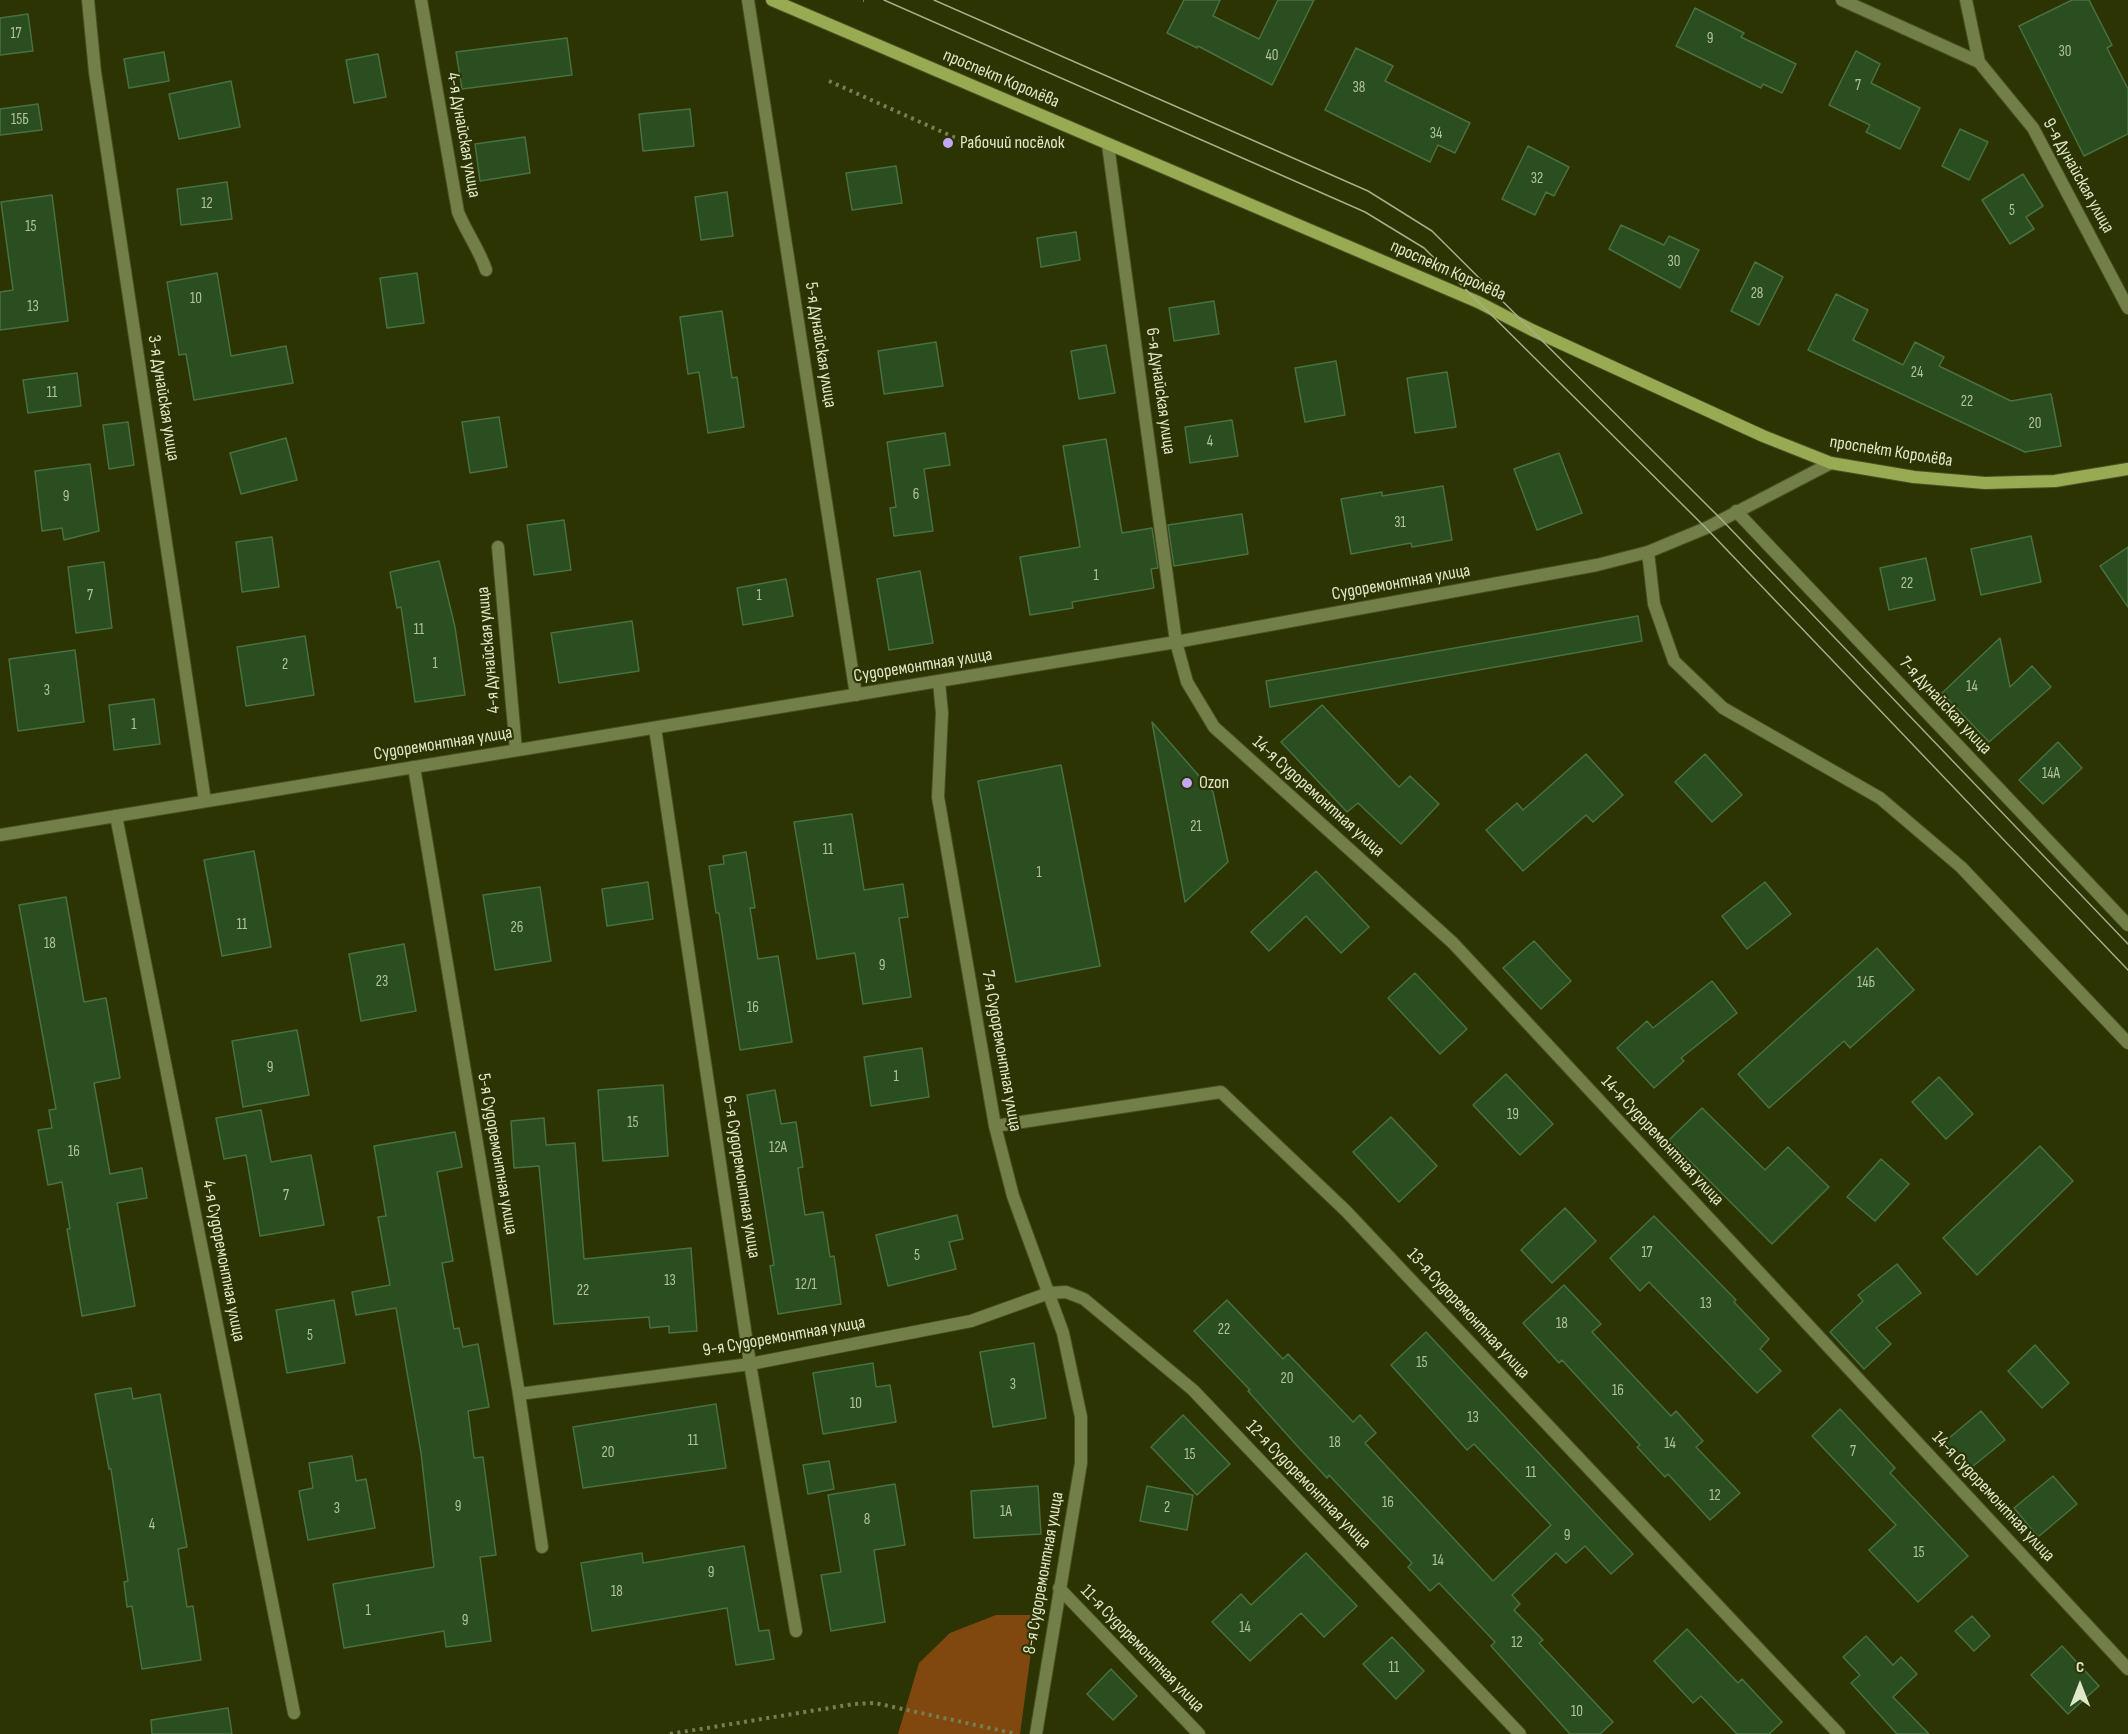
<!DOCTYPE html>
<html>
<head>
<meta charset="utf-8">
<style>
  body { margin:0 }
  #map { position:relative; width:2128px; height:1734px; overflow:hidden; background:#2c3404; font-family:"Sofia Sans Condensed",sans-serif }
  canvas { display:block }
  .north { position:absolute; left:2050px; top:1656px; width:60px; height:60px; -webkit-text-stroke:4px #2c3404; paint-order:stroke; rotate:0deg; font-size:16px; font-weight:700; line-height:24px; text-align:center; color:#e0e8c9 }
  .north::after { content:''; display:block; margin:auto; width:21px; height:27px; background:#e0e8c9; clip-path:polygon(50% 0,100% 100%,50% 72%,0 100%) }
</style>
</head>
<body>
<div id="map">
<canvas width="2128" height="1734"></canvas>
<div class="north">С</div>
</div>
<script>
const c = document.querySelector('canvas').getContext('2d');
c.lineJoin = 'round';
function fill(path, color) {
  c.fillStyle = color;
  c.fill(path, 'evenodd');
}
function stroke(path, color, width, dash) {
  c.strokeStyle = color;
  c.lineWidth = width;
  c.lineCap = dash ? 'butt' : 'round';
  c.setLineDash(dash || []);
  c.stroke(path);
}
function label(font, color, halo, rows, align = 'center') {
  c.font = font + ' "Sofia Sans Condensed",sans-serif';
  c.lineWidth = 4.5;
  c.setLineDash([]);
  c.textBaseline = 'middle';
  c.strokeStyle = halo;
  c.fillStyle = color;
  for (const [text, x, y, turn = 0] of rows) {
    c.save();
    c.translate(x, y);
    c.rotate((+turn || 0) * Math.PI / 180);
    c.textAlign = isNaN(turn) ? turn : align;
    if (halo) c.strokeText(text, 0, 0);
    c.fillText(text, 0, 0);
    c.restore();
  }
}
fill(new Path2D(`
  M996 1615H1036L1020 1734H898L919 1663 950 1633Z`), '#80480f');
const building = new Path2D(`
  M1184 0H1220L1213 16 1259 39 1278 0H1314L1272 85 1198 46 1197 48 1167 33Z
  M2072 0H2089L2112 45 2107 48 2128 89V134L2084 156 2019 26Z
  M1695 8 1744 33 1741 37 1796 64 1782 93 1763 84 1761 88 1676 46Z
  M28 14 33 51 0 55V18Z
  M567 38 572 75 462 89 456 52Z
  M1356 48 1393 66 1385 81 1470 123 1455 153 1438 145 1430 162 1325 110Z
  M1856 51 1880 64 1871 83 1920 108 1900 149 1866 132 1870 125 1829 105Z
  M164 52 169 81 129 88 124 59Z
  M378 54 386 97 354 103 346 60Z
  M231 81 240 127 179 139 169 94Z
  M38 104 42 130 0 135V109Z
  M690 109 694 146 643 151 639 114Z
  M1960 129 1988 142 1969 180 1942 166Z
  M525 137 530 173 480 181 475 144Z
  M1528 146 1569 167 1554 196 1546 192 1535 215 1502 199Z
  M896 166 902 203 852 210 846 173Z
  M2023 174 2043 206 2026 217 2034 229 2010 244 1982 200Z
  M227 182 232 219 181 225 177 189Z
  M727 192 733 236 701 240 695 197Z
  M52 195 68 321 0 330V292L13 290 1 202Z
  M1621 225 1664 245 1669 236 1699 250 1680 288 1609 249Z
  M1076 232 1080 260 1041 267 1037 238Z
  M1755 262 1783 277 1759 325 1731 311Z
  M217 273 231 356 286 346 293 383 194 400 186 354 179 355 167 282Z
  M417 273 424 323 387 328 380 278Z
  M1836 294 1868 310 1853 340 1903 365 1915 342 1944 357 1939 366 2011 401 2051 394 2061 446 2025 452 1808 350Z
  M1214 301 1219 334 1174 341 1169 308Z
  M722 311 732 378 737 377 744 427 708 433 699 372 688 374 680 317Z
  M936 342 943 386 884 394 878 351Z
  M1106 345 1115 393 1079 399 1071 351Z
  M1336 361 1345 415 1305 422 1295 368Z
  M1447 372 1456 427 1415 433 1407 378Z
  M77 373 81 406 28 413 23 380Z
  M499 417 507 467 470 473 462 422Z
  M1232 420 1238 456 1190 463 1185 427Z
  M128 422 134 465 109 469 103 425Z
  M945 433 950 465 924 469 933 531 894 536 890 508 896 507 887 442Z
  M286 438 297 480 241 494 230 453Z
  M1106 439 1122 533 1152 528 1158 568 1151 569 1154 588 1072 602 1073 608 1030 615 1020 557 1080 547 1063 446Z
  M1559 453 1582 513 1537 530 1514 469Z
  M90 464 99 531 64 540 62 528 42 531 35 471Z
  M1443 486 1452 540 1412 547 1411 543 1351 554 1341 499 1382 492V496Z
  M1242 514 1248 554 1174 566 1168 525Z
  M564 520 571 570 534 575 527 525Z
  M2031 536 2041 582 1981 595 1971 549Z
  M272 537 279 587 242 592 236 542Z
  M2128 547V607L2100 566Z
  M1926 558 1935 600 1889 610 1880 568Z
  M439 561 455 627 465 695 415 702 401 607 397 608 390 572Z
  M104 562 112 628 76 633 68 567Z
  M920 571 933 643 889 650 877 579Z
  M786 579 793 616 743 625 737 588Z
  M1638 616 1642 641 1270 707 1266 681Z
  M632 621 639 671 559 683 551 633Z
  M305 636 314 695 246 706 237 647Z
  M2000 638 2010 687 2032 666 2051 687 1989 742 1942 693Z
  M75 650 84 722 18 731 9 659Z
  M154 699 160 744 114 750 109 705Z
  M1322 705 1399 787 1410 776 1439 804 1401 844 1358 803 1347 812 1281 742Z
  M1152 722 1213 792 1228 862 1185 902Z
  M2058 742 2082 768 2043 804 2019 780Z
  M1586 754 1623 795 1593 822 1586 815 1523 871 1486 830 1517 803 1523 810Z
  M1705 754 1742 795 1712 822 1675 782Z
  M1061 765 1100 966 1016 982 978 781Z
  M852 814 864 890 903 884 908 917 899 918 911 997 863 1004 855 953 817 959 794 822Z
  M254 851 271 947 222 956 204 860Z
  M746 852 755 908H750L758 959 778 956 792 1042 740 1050 719 913H716L709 866 724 864 723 856Z
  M1316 871 1369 927 1341 953 1306 916 1269 951 1251 932Z
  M648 882 653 919 607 926 602 889Z
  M1765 882 1791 914 1747 949 1722 916Z
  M540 887 551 961 495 970 483 895Z
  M66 897 84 1002 106 998 120 1078 94 1083 110 1174 142 1168 147 1198 117 1203 135 1306 82 1316 67 1229H70L62 1182 48 1185 38 1130 52 1128 49 1110 56 1109 19 905Z
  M1534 941 1571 981 1541 1009 1503 968Z
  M404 944 416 1011 361 1021 349 954Z
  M1877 948 1914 990 1850 1048 1844 1041 1769 1108 1738 1074Z
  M1415 973 1467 1029 1440 1054 1388 998Z
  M1712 981 1737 1013 1681 1058 1684 1061 1654 1088 1617 1048 1647 1021 1653 1028Z
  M297 1030 309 1095 243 1107 232 1041Z
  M922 1048 929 1097 871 1106 864 1057Z
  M1506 1074 1553 1124 1520 1155 1473 1105Z
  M1939 1077 1973 1114 1946 1139 1912 1102Z
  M663 1085 668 1156 603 1161 598 1090Z
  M775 1090 781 1124 796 1122 803 1167 798 1168 805 1215 823 1212 830 1257 834 1256 841 1304 778 1314 770 1266 774 1265 747 1095Z
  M1702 1108 1765 1170 1788 1147 1829 1187 1772 1244 1669 1140Z
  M261 1110 271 1162 311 1155 324 1225 260 1236 246 1155 224 1159 216 1118Z
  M1391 1117 1437 1166 1399 1202 1353 1152Z
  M544 1118 546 1145 575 1143 584 1259 691 1248 697 1331 669 1333V1326L650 1328 649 1317 554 1324 539 1166 514 1168 511 1121Z
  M455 1132 462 1167 437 1172 453 1261 442 1263 454 1329 459 1328 463 1347 478 1344 489 1407 468 1411 474 1458 483 1457 496 1555 480 1557 491 1641 446 1647 444 1631 344 1648 333 1584 434 1567 421 1453 396 1308 356 1315 352 1292 390 1285 378 1217 386 1216 374 1146Z
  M2040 1146 2073 1181 1977 1275 1943 1238Z
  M1881 1159 1909 1184 1875 1221 1847 1197Z
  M1565 1208 1596 1241 1552 1283 1521 1250Z
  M957 1215 963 1239 949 1242 956 1269 888 1286 876 1235Z
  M1654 1216 1736 1300 1734 1302 1769 1339 1760 1349 1781 1371 1757 1393 1649 1282 1640 1291 1610 1258Z
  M1897 1264 1921 1293 1876 1328 1891 1344 1864 1369 1830 1332 1863 1301 1858 1295Z
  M1564 1285 1601 1324 1592 1332 1671 1416 1676 1411 1703 1441 1696 1447 1740 1493 1710 1520 1668 1474 1665 1477 1637 1447 1640 1445 1562 1360 1559 1363 1523 1323Z
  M334 1300 345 1363 287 1373 276 1310Z
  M1227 1300 1283 1359 1288 1354 1353 1422 1360 1415 1376 1433 1365 1443 1493 1581 1551 1525 1474 1444 1467 1450 1391 1365 1426 1332 1633 1554 1611 1574 1585 1546 1566 1563 1556 1553 1512 1595 1520 1604 1514 1610 1543 1640 1539 1643 1613 1722 1600 1734H1570L1491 1646 1495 1642 1439 1583 1430 1591 1408 1567 1412 1563 1329 1475 1327 1478 1300 1449 1248 1391 1250 1390 1194 1331Z
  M1034 1343 1046 1418 993 1427 980 1352Z
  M2035 1345 2069 1383 2042 1408 2008 1371Z
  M873 1363 876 1387 890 1385 896 1422 823 1434 813 1373Z
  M131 1388 133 1399 160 1394 187 1547 178 1549 187 1607 193 1606 201 1660 142 1669 132 1606 127 1607 124 1582 128 1581 111 1469H109L95 1394Z
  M716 1404 726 1468 583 1488 573 1427Z
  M1840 1409 1895 1468 1890 1473 1968 1556 1918 1602 1869 1550 1896 1525 1812 1436Z
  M1981 1411 2005 1440 1966 1472 1942 1444Z
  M1183 1415 1230 1464 1197 1495 1151 1447Z
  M352 1456 356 1481 366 1479 375 1528 308 1540 299 1491 313 1488 309 1463Z
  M829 1461 834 1489 808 1494 803 1465Z
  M2053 1476 2077 1504 2038 1537 2014 1508Z
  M895 1484 905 1545 874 1550 885 1622 831 1631 821 1575 841 1572 828 1495Z
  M1038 1486 1041 1534 974 1538 971 1491Z
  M1147 1486 1193 1495 1187 1530 1140 1521Z
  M744 1546 759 1631 769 1630 774 1659 736 1665 727 1608 592 1631 581 1563 642 1553 643 1563Z
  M1306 1553 1357 1606 1324 1637 1301 1613 1250 1661 1212 1622 1241 1594 1251 1605Z
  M1972 1616 1990 1636 1974 1651 1955 1631Z
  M1687 1629 1738 1683 1742 1679 1782 1722 1769 1734H1737L1701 1696 1693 1703 1654 1661Z
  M1866 1636 1893 1665 1901 1657 1917 1674 1893 1697 1929 1734H1897L1851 1683 1860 1675 1843 1657Z
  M1392 1637 1424 1671 1396 1699 1363 1664Z
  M2062 1646 2099 1686 2068 1714 2031 1675Z
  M1111 1669 1137 1696 1113 1720 1087 1694Z
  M228 1708 232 1734H152L151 1720Z`);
fill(building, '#2a4e1f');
stroke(building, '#4a7040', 1.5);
const minor = new Path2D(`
  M88 0 95 72 205 801
  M421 0 458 212C466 232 479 249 486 270
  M748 0 856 695
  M1842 0 1979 62
  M1966 0 1979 62 2033 128 2128 308
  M1108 145 1176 642 1187 682 1214 727 1453 943 2128 1669
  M1736 511 2128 925
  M498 547 516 750
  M1648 552 1654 604 1674 661 1723 708 1880 798 1961 867 2128 1043
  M939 682 942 713 938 797 995 1126 1013 1196 1063 1333 1081 1417V1463L1036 1734
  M655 728 750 1364 796 1631
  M414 767 519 1394 542 1547
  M116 816 294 1713
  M995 1126 1221 1092 1346 1211 1839 1734
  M519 1394 750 1364 971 1321 1049 1293 1066 1292 1084 1299 1193 1390 1520 1734
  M1059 1588 1199 1734`);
const tertiary = new Path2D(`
  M0 835 1176 642 1597 565 1648 552 1706 528 1831 463`);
const secondary = new Path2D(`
  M772 0 1478 302 1532 330 1763 436 1831 463 1914 477 1985 483 2055 481 2128 469`);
stroke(minor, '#495124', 14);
stroke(tertiary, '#495124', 14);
stroke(secondary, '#495124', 14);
stroke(new Path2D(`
  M863 0H864
  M829 81 978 148
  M670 1734 854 1704 875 1703 1017 1734`), '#757d53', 4, [3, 4.5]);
stroke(minor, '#737f49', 12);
stroke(tertiary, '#737f49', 12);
stroke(secondary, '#99ab52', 12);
stroke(new Path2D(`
  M884 0 1365 212 1424 248 1706 528 2128 970
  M934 0 1368 191 1432 231 1721 519 2128 944`), '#a6ae8a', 1.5);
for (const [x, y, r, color] of [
  [948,143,6,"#c1a8f3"],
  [1187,783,6,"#c1a8f3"]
]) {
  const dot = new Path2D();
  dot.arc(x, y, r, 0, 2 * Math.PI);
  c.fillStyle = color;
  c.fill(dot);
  stroke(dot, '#2c3404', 2);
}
label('15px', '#b2c29e', null, [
  ["17",16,34],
  ["9",1710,39],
  ["30",2065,52],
  ["40",1272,56],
  ["7",1858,86],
  ["38",1359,88],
  ["15Б",20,120],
  ["34",1436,134],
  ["32",1537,179],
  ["12",207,204],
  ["5",2012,211],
  ["15",31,227],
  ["30",1674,262],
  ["28",1757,294],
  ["10",196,299],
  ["13",33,307],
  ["24",1917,373],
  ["11",52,393],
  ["22",1967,402],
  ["20",2035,424],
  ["4",1210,442],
  ["6",916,495],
  ["9",66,497],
  ["31",1400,523],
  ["1",1096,576],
  ["22",1907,584],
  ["7",90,596],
  ["1",759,596],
  ["11",419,630],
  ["1",435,664],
  ["2",285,665],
  ["14",1972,687],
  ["3",47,691],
  ["1",134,725],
  ["14А",2051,774],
  ["21",1196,827],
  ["11",828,850],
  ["1",1039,873],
  ["11",242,925],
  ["26",517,928],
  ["18",50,944],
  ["9",882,966],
  ["23",382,982],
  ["14Б",1866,983],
  ["16",753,1008],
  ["9",270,1068],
  ["1",896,1077],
  ["19",1513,1115],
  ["15",633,1123],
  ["12А",778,1148],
  ["16",74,1152],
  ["7",286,1196],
  ["17",1647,1253],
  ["5",917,1256],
  ["13",670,1281],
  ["12/1",806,1285],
  ["22",583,1291],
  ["13",1706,1304],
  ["18",1562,1324],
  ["22",1224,1330],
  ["5",310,1336],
  ["15",1422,1363],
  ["20",1287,1379],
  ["3",1013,1385],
  ["16",1618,1391],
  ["10",856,1404],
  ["13",1473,1418],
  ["11",693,1441],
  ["18",1335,1443],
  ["14",1670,1444],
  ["7",1853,1452],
  ["20",608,1453],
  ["15",1190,1455],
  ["11",1531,1473],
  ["12",1715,1496],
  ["16",1388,1503],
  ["9",458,1507],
  ["2",1167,1508],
  ["3",337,1509],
  ["1А",1006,1512],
  ["8",867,1520],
  ["4",152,1525],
  ["9",1567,1536],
  ["15",1919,1553],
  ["14",1438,1561],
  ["9",711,1573],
  ["18",617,1592],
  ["1",368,1611],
  ["9",465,1621],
  ["14",1245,1628],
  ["12",1517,1643],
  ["11",1394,1668],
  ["10",1577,1712]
]);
label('18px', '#e0e8c9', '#2c3404', [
  ["проспект Королёва",1001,79,23],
  ["4-я Дунайская улица",463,135,80],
  ["9-я Дунайская улица",2078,176,61],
  ["проспект Королёва",1448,271,24],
  ["5-я Дунайская улица",820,345,81],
  ["6-я Дунайская улица",1160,391,82],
  ["3-я Дунайская улица",163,398,81],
  ["проспект Королёва",1891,452,9],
  ["Судоремонтная улица",1401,583,-10],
  ["4-я Дунайская улица",489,650,-95],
  ["Судоремонтная улица",923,666,-9],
  ["7-я Дунайская улица",1945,706,47],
  ["Судоремонтная улица",443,744,-9],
  ["14-я Судоремонтная улица",1318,797,42],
  ["7-я Судоремонтная улица",1001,1051,80],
  ["14-я Судоремонтная улица",1662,1141,47],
  ["5-я Судоремонтная улица",497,1154,80],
  ["6-я Судоремонтная улица",741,1177,81],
  ["4-я Судоремонтная улица",223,1261,79],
  ["13-я Судоремонтная улица",1468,1314,47],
  ["9-я Судоремонтная улица",784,1337,-10],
  ["12-я Судоремонтная улица",1308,1485,46],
  ["14-я Судоремонтная улица",1993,1497,47],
  ["8-я Судоремонтная улица",1044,1573,-80],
  ["11-я Судоремонтная улица",1142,1649,46]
]);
label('18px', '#e0e8c9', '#2c3404', [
  ["Рабочий посёлок",960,143],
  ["Ozon",1199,783]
], 'left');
</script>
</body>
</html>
